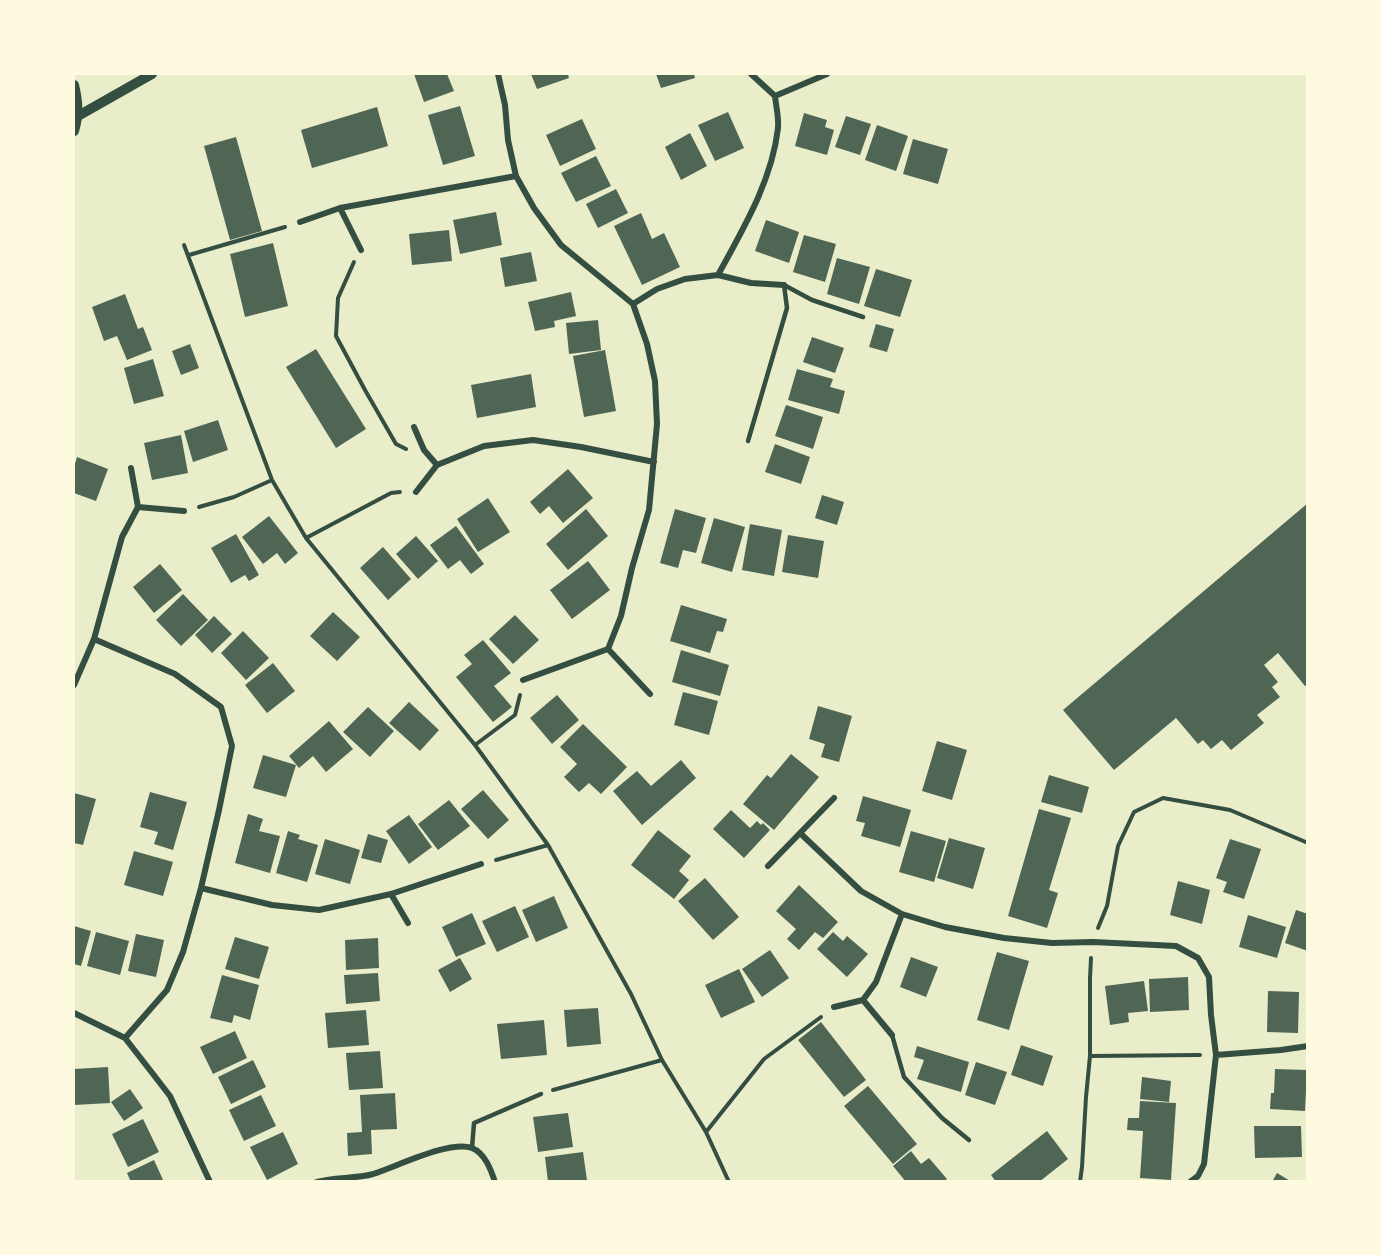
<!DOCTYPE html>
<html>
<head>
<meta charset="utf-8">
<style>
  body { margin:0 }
  #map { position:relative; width:1381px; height:1255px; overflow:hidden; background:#e9edc9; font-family:"Zilla Slab",serif }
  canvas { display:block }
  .frame { position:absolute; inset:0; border:75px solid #fefae0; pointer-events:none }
</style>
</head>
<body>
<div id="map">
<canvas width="1381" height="1255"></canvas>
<div class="frame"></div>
</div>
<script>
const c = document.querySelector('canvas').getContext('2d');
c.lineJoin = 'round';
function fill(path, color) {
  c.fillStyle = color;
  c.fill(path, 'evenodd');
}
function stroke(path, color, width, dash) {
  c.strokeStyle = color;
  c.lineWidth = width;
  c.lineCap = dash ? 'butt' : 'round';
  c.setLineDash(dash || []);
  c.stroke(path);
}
fill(new Path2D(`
  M414 74H447L454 91 424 102Z
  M531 74H568L569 78 537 89Z
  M656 74H694L695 78 661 88Z
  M460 106 475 156 443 165 428 115Z
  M377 107 388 146 312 168 301 130Z
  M728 112 744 148 715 161 698 125Z
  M804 113 827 120 825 127 834 130 827 155 795 146Z
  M846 116 871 124 860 155 835 147Z
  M582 119 596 149 560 166 546 135Z
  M877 125 908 136 896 171 865 160Z
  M690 133 707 166 681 180 665 147Z
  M236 137 262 231 230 240 204 146Z
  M913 139 948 149 938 184 903 174Z
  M596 156 611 186 576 202 561 173Z
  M616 189 628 213 598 228 586 204Z
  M496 212 502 245 460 254 453 220Z
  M641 213 652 239 664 233 680 267 642 285 614 226Z
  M766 220 799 232 789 263 755 251Z
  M449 230 452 261 412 265 409 234Z
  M804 235 836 244 825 282 793 272Z
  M273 243 288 306 245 317 230 254Z
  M531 252 537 281 505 287 500 258Z
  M837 258 870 267 859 304 827 294Z
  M876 269 912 280 900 317 864 306Z
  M571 292 576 316 554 321 555 327 535 331 528 302Z
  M125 294 138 329 143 327 152 350 127 360 117 336 104 341 92 307Z
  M598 320 601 350 569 354 566 323Z
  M876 324 894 329 887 352 869 347Z
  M812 337 844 348 835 373 803 362Z
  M190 344 199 368 181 375 172 351Z
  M316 349 366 429 336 448 286 367Z
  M605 350 616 411 584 417 573 356Z
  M153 359 164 396 134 404 124 368Z
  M797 369 833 379 830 387 845 391 839 414 788 400Z
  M531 374 536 407 477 418 471 385Z
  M786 405 823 417 813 449 775 436Z
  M218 420 228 450 193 462 184 431Z
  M181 435 188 473 152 480 144 443Z
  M775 444 810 457 801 484 765 472Z
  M77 457 108 469 96 501 74 493V467Z
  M568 469 593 498 563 523 549 506 540 514 530 502Z
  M822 495 844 502 837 525 815 518Z
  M488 498 510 532 478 552 457 519Z
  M1308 503V684L1305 686 1278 653 1264 665 1278 682 1272 687 1280 697 1257 715 1264 723 1231 750 1222 740 1211 749 1203 740 1198 744 1176 718 1114 770 1063 710Z
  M586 509 608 536 568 570 546 544Z
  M675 509 706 518 696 553 683 550 678 568 660 563Z
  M269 516 298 553 285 564 277 553 263 564 242 537Z
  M714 518 745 527 732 572 701 563Z
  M750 524 782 530 774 576 742 570Z
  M456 526 484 564 471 574 460 560 448 569 430 545Z
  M236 534 259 575 249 581 245 575 231 583 211 548Z
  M788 535 824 541 818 578 782 572Z
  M416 536 438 561 418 579 396 554Z
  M383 547 411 579 388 600 360 568Z
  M588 561 610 590 572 619 550 590Z
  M160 564 182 590 154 613 133 587Z
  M183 594 208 620 181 646 156 620Z
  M681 605 727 619 723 632 717 631 710 653 670 641Z
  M333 612 360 637 337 661 310 636Z
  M515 615 539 640 513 664 489 639Z
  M214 616 232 634 212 653 195 635Z
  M243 631 269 658 246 680 221 653Z
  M483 640 511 673 494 686 512 707 493 722 456 677 472 664 464 655Z
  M681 650 729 665 720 696 672 682Z
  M273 663 295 691 267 713 245 685Z
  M683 692 718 701 709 735 674 725Z
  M557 695 579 720 552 744 530 718Z
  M409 702 439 730 420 751 389 723Z
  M818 706 852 716 839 762 821 757 825 744 809 739Z
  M368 707 394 731 370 757 343 732Z
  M329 721 353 749 326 772 313 756 299 768 289 756Z
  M583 724 627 767 601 794 589 783 579 792 564 777 577 764 560 747Z
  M937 741 967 750 952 800 922 791Z
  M791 754 819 777 774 830 743 804 767 775 771 778Z
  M263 755 296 765 286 797 253 788Z
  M681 760 696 778 642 825 613 791 637 771 651 786Z
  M1049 775 1089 787 1082 813 1041 802Z
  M483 790 509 820 488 839 461 809Z
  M150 792 187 802 173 850 154 844 158 832 140 827Z
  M74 793 96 799 83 845 74 843Z
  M863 796 911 810 900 847 861 836 865 823 856 821Z
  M449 800 470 826 438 850 418 824Z
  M1039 809 1071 818 1049 890 1058 893 1047 928 1008 916Z
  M731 810 750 828 757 821 761 825 763 823 770 830 744 858 713 829Z
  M248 814 263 819 259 831 280 836 270 873 235 863Z
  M409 815 432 847 409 864 386 831Z
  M658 830 691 856 679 871 689 880 674 899 631 865Z
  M288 831 300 835 298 839 318 845 307 882 276 873Z
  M911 831 946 841 934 882 899 872Z
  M368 834 388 840 381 863 361 858Z
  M949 838 985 848 973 889 937 878Z
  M325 839 360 850 350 884 315 874Z
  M1230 839 1261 849 1244 899 1223 892 1227 882 1216 878Z
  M134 851 173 862 163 896 124 885Z
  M705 878 739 917 713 940 678 901Z
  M1178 881 1210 890 1202 924 1170 915Z
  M799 885 838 922 823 938 815 932 799 950 787 939 796 929 776 911Z
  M554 896 568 928 536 942 522 910Z
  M515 906 529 937 497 952 482 921Z
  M1296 910 1308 914V951L1285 943Z
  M472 913 486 944 456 957 442 927Z
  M1248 915 1286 927 1277 958 1239 947Z
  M74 926 91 931 81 966 74 964Z
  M96 932 129 941 120 975 87 966Z
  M833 932 843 941 847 936 868 954 847 977 817 949Z
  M136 934 164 940 156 977 128 971Z
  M235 937 269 947 259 979 225 969Z
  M378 938 379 968 346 970 345 940Z
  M770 950 789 978 762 997 742 969Z
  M997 952 1029 961 1009 1030 977 1020Z
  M911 957 938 967 926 997 900 987Z
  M460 958 472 979 450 992 438 970Z
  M739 969 755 1002 721 1018 705 985Z
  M378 973 380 1001 346 1004 344 975Z
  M222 975 259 985 250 1020 234 1015 232 1023 210 1018Z
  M1188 977 1189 1010 1150 1012 1149 979Z
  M1144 981 1148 1011 1128 1013 1129 1022 1110 1025 1105 986Z
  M1268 991 1299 992 1298 1033 1267 1032Z
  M598 1008 601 1044 567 1047 564 1010Z
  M366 1010 369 1045 328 1048 325 1013Z
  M544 1020 547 1055 501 1059 497 1024Z
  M821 1022 866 1080 844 1097 798 1040Z
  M235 1031 247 1058 213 1074 200 1047Z
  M1021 1045 1053 1056 1043 1086 1011 1075Z
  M917 1046 969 1062 961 1092 917 1079 924 1060 914 1057Z
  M380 1051 383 1088 349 1090 346 1053Z
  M253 1060 266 1087 231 1104 218 1077Z
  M976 1062 1007 1072 995 1105 965 1095Z
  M108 1067 110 1103 74 1105V1069Z
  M1275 1069 1307 1070 1305 1111 1270 1109 1271 1093H1274Z
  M1142 1077 1171 1081 1169 1102 1140 1099Z
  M868 1086 917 1144 893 1164 844 1106Z
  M130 1089 143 1108 124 1121 111 1102Z
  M395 1093 397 1129 371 1130 372 1154 348 1156 347 1133 362 1132 360 1095Z
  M261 1095 276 1126 244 1141 229 1110Z
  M1140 1101 1176 1103 1171 1180 1140 1178 1143 1131 1127 1130 1128 1118H1139Z
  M568 1113 573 1147 538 1152 533 1117Z
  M143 1119 159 1152 128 1167 112 1134Z
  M1254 1126H1301L1302 1157 1255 1158Z
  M1047 1131 1068 1159 1039 1182H996L991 1175Z
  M283 1132 298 1164 267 1180 250 1147Z
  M911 1151 921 1164 929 1158 947 1179 943 1182H906L893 1166Z
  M583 1152 587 1180 574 1182H548L545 1157Z
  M154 1160 164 1182H131L127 1173Z
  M1277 1173 1292 1182H1272Z`), '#4f6655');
stroke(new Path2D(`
  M184 245 272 480 306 538 475 745 548 845 631 994 662 1060 706 1132 729 1182
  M189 255 285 227
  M354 262 338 298 336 336 365 390 396 444 406 449
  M199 507 234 497 272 480
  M306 538 391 493 400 492
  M475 745 515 715 520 695
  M496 860 548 845
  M1098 928 1107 906 1118 846 1134 812 1163 798 1230 810 1308 843
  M1090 1056 1200 1055
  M553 1090 662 1060
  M706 1132 764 1059 821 1017
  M1080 1182 1082 1167 1086 1097 1090 1056V978L1091 958`), '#344e41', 4);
stroke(new Path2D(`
  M784 285 812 300 863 317
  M748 441 787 308 784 285
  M892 1035 904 1077 942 1118 969 1140
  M472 1148 474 1123 541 1094`), '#344e41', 4.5);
stroke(new Path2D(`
  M498 74 505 105 508 140 516 176 534 208 561 245 633 304 647 344 655 381 657 424 649 510 632 568 621 616 608 649
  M751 74 775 96 827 74
  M340 208 361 250
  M300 222 340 208 516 176
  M718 275C743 229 772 181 778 128 779 118 776 106 775 96
  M633 304 657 289 685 279 718 275 751 283 784 285
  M414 427 424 450 437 465
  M131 468 138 507 184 511
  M416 492 437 465 484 446 533 440 581 447 654 462
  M94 639 175 674 221 707 232 746 219 810 201 888 183 952 167 990 125 1038
  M523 680 608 649 650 694
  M74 685 94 639 122 537 138 507
  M800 833 861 891 902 914 945 927 1004 938 1052 943 1093 942 1176 946 1198 958 1209 977 1211 1015 1216 1055 1204 1164 1198 1176 1190 1182
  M768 866 834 798
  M201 888 272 905 319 910 391 894 481 864
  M391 894 408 923
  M863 1000 892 1035
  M834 1007 863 1000 876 982 902 914
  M74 1013 125 1038 153 1074 170 1096 210 1182
  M1216 1055 1281 1050 1308 1046
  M317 1182C335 1177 355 1179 373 1174 396 1167 449 1140 472 1148 485 1153 491 1170 495 1182`), '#344e41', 6);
stroke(new Path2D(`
  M74 85C78 102 79 115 74 131
  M78 116 152 74`), '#344e41', 10);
</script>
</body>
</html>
